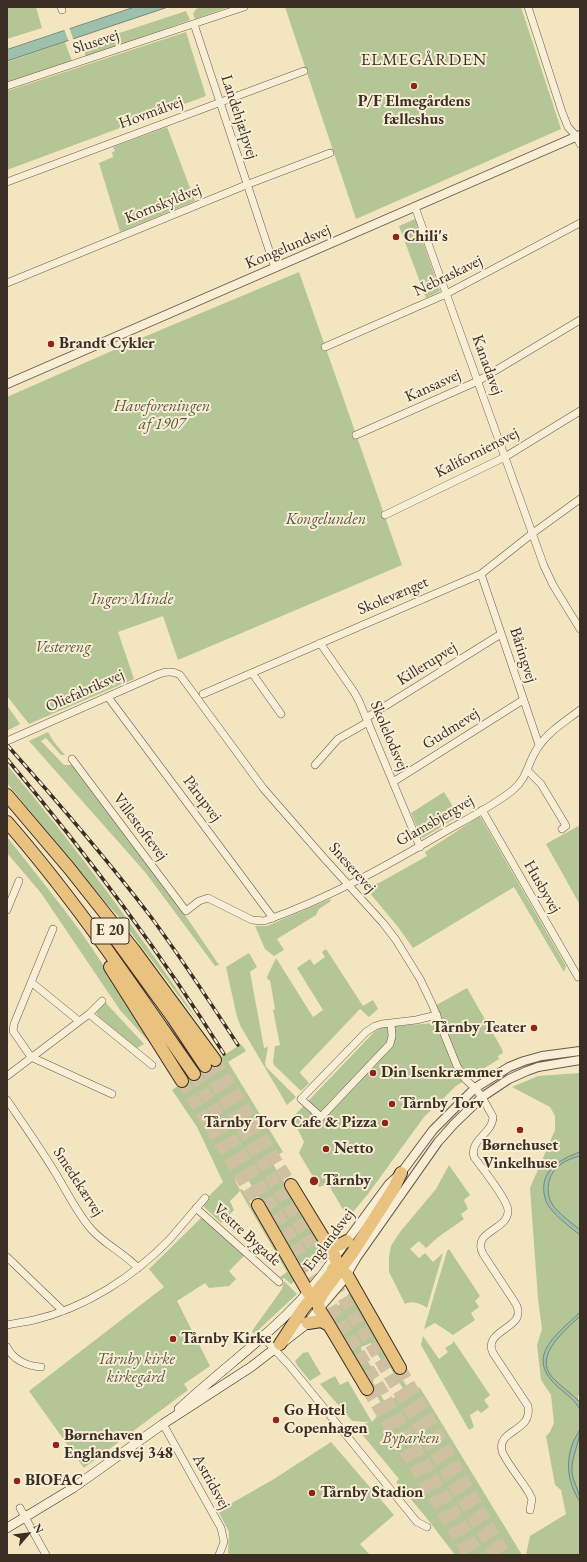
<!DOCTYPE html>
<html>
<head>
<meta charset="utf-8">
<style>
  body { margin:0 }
  #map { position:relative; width:587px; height:1562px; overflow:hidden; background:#f3e5bf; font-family:"EB Garamond",serif }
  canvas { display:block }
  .frame { position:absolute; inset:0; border:8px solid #3b2e25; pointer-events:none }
  .north { position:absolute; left:8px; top:1514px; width:40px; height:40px; -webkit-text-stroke:3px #f7eed5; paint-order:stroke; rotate:62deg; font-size:11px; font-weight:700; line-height:16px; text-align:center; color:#3b2e25 }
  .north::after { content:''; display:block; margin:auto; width:14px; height:18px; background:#3b2e25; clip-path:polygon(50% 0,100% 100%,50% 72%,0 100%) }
</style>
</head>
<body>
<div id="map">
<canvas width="587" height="1562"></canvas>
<div class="frame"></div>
<div class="north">N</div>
</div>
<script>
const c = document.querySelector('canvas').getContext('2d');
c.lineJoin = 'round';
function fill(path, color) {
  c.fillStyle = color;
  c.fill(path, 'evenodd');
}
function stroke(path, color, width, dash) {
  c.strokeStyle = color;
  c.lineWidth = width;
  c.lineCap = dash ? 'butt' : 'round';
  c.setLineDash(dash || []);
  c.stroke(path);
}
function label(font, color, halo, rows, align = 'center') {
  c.font = font + ' "EB Garamond",serif';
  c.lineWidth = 4;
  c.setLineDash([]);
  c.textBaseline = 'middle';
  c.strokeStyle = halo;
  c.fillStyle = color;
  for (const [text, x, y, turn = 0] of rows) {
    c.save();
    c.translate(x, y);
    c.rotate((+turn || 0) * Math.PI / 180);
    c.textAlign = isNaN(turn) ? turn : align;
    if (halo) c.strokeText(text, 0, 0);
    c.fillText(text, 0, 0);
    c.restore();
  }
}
fill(new Path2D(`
  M7 7H36L42 28 7 39Z
  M200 7H229L195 19 193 14 196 9Z
  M285 7H521L561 129 356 219Z
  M186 11 190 20 86 58 83 45Z
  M186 32 206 96 7 170V91Z
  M65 42 72 61 7 83V62Z
  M167 127 195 201 120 232 99 163 113 157 112 152 115 151 113 147Z
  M415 219 440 291 426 298 399 226Z
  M299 272 402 565 178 660 163 616 118 632 134 679 29 724 7 696V397L139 339Z
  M7 705 20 724 7 731Z
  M48 732 54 742 65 755H61L46 738 41 741 64 765H72L185 915 219 965 215 966 145 872 29 741Z
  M7 765C78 849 142 937 203 1028L119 917 106 903 7 783Z
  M444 792 459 816 423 838 421 837 411 813Z
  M480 816 566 966 564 972 514 887 413 948 398 927 364 886 379 883 427 856 425 852Z
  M580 825V905L546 844Z
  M7 837C31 867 55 897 78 928 107 969 133 1011 159 1053L120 1010 41 893 7 853Z
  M330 899 331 901 319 909 316 915 277 939 284 950 274 956 265 949 255 926H267Z
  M326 949 363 1006 373 1000 378 1009 369 1017 360 1009 300 1072V1073L309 1083 301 1091 274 1065 273 1062 275 1046 280 1045 273 1010 275 1009 270 980H268L267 977 276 958 313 1017 323 1010 297 968 310 959 314 965 325 957 322 952Z
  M249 953 257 967 250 972 264 1048 268 1047 265 1063 266 1067 296 1097 287 1105 241 1027 237 1017 226 967Z
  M467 988 502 1049 503 1053 498 1056 499 1059 456 1086 424 1117 368 1194 348 1218 328 1184 319 1187 299 1153 304 1142 292 1118 375 1031 384 1027 435 1023 439 1020 433 1007Z
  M105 1002 144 1044 137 1048 99 1017 96 1013Z
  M241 1044 246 1051 228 1062 283 1152 270 1159 324 1247 305 1273 245 1175 235 1180 240 1190 242 1189 296 1280 291 1284 284 1278 282 1279 280 1277 287 1272 240 1191 230 1201 234 1210 221 1223 204 1207V1201L223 1182 197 1127 172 1090Z
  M580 1073V1397L578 1395V1399L580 1402V1555H526L530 1536 566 1514 561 1490 555 1485 546 1436 550 1432 554 1423 551 1395 541 1380 537 1345 542 1329 538 1299 530 1188 555 1130V1116L550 1107 512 1087 538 1076Z
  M449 1165 470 1195 464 1200 468 1209 461 1214 464 1219 437 1238 426 1248 419 1241 410 1249 419 1258 425 1253 433 1262 443 1253 427 1308C421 1304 412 1300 405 1304L389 1272V1257L391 1246 400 1232 436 1189Z
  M202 1217 245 1255 229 1271 236 1279 229 1286 209 1288 205 1283 177 1301 210 1366 184 1384 188 1390 84 1468 29 1391 164 1287 149 1269Z
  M449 1249 480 1296 475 1301 479 1307 471 1313 475 1320 453 1335 435 1323 424 1329 447 1251Z
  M284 1281 297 1294 254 1334 252 1331 282 1289Z
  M351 1291 410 1392 419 1387 422 1391 522 1555H455L425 1516 396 1482 399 1479 356 1427 370 1422 352 1421 320 1384 335 1376 340 1385 348 1381 372 1422 377 1416 376 1414 384 1408 330 1316ZM371 1343 384 1365 390 1367 408 1397 405 1399 395 1397 391 1401 392 1407 389 1409 373 1382 376 1374 362 1352 361 1347Z
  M423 1336 439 1359 448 1352 445 1348 453 1343V1340L490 1395 484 1400 489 1407 481 1413 478 1410 470 1415 474 1427 469 1430 421 1345Z
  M308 1352 321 1374 310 1381 297 1365 295 1361 303 1353Z
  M331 1442 394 1515 360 1544 370 1555H229L228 1553 229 1532 217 1509 223 1508 274 1479Z`), '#b5c696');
const water = new Path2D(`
  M135 7H168L7 61V50Z
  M580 1152V1156C573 1158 566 1160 560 1165 546 1175 544 1197 556 1209 563 1217 572 1223 580 1230V1235C570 1227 558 1218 550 1208 546 1203 545 1198 544 1193 541 1169 561 1159 580 1152Z
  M580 1312V1316C566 1330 533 1355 552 1377 560 1386 571 1393 580 1402V1410C576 1401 566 1394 559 1388 523 1356 556 1336 580 1312Z
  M580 1429C580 1443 571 1456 572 1472 573 1483 580 1491 580 1502 568 1483 565 1464 573 1442 575 1438 578 1434 580 1429Z`);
fill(water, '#9dc0ac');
stroke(water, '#768676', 1);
fill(new Path2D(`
  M69 27 74 41 69 42 64 29Z`), '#f3e5bf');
stroke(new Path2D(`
  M215 1060 291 1185
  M205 1066 496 1555
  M194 1074 479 1555
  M182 1081 258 1205
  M400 1368 505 1555
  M367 1389 469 1555`), '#cec0a0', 12, [12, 6]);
const minor = new Path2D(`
  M61 7 62 10
  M528 7 562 112 568 127 577 137 580 144
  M194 24 275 268
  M7 86 244 7
  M7 182 304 71
  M415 207 544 566 553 585 580 629
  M7 283 246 185 330 153
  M325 347 446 294 580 223
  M356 435 478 381 580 320
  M385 515 505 457 580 411
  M481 574 539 745
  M320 643 354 692 359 701 420 847
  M252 673 281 714
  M203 694 481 574 533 533 580 499
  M108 697 273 918
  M366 718 501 634
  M7 741 159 674C167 671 173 671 180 675L263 788 324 858 383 923 396 940 420 979 432 1004 457 1066 465 1079 475 1088 482 1097 493 1117C493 1133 469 1140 474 1157 482 1168 507 1199 508 1210 509 1231 471 1230 483 1254L514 1301C533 1329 481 1328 493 1353L528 1406C533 1432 497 1429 502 1451 504 1459 524 1484 529 1493L532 1499 530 1510
  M72 759 186 911 199 901 208 898 252 920 264 921C328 899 388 865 446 831 469 818 493 806 513 790 528 778 528 760 539 746 549 731 566 721 580 710
  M315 765 338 739 368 722
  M527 770 541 784 565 824 566 826 562 829
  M393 782 523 700
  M482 810 578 977
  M7 910 19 881
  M53 929 14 1024 13 1031 31 1057 112 1094
  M31 982 79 1021
  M89 1014 152 1065
  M391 1023 392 1036 390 1044 321 1117 301 1099 366 1032 375 1026 382 1024 416 1020 437 1015
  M7 1076 89 1014 102 1001
  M7 1100C24 1125 41 1149 56 1174 67 1192 77 1213 91 1229 104 1244 124 1253 138 1268
  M196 1208 279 1282
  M7 1257 63 1311
  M7 1325C16 1323 25 1322 34 1320 85 1308 133 1277 169 1240 181 1226 193 1212 205 1198
  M263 1337 289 1365 417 1522 427 1527
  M7 1347C13 1360 27 1366 41 1367
  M163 1424 221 1528 224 1542 219 1555
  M20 1508 46 1555`);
const tertiary = new Path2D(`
  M7 384 580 135
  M335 1257 389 1184 401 1173 433 1130 475 1088 509 1067 524 1061 542 1056 580 1051
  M319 1309 343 1281 357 1257 438 1142 454 1124 482 1097 509 1079 527 1071 538 1067 580 1060`);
const secondary = new Path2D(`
  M179 1409C231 1360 293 1320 333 1260
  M7 1528 73 1488 163 1424 251 1367 308 1323 319 1309`);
const motorway = new Path2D(`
  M7 795 69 868 134 950 215 1060
  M7 822C76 901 134 988 194 1074
  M115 938 173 1018 205 1066
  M110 967 182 1081
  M258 1205 308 1292 314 1295 321 1297
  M325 1241C334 1247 339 1246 347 1241
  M333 1269 341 1270 347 1275 400 1368
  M308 1323 321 1321 329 1325
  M280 1344 303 1309 335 1269 337 1264 335 1257 291 1185
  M367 1389 329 1325 319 1309 318 1302 320 1297 353 1252 394 1188 401 1173`);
stroke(minor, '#695c4c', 8);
stroke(tertiary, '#695c4c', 10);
stroke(secondary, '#3b2e25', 10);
stroke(motorway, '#3b2e25', 14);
stroke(minor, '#f7eed5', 7);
stroke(tertiary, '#f7eed5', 8);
stroke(secondary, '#f7eed5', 9);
stroke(motorway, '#eac280', 12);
const rail = new Path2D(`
  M7 745C57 801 106 858 151 917 182 959 210 1002 238 1045
  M7 759C86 853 159 950 224 1054`);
stroke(rail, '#3b2e25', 3.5);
stroke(rail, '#f7eed5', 2, [6]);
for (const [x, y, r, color] of [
  [414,86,4,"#8f2418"],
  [396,237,4,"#8f2418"],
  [51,344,4,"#8f2418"],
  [534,1028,4,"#8f2418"],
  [373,1073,4,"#8f2418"],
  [392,1104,4,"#8f2418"],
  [385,1123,4,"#8f2418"],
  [520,1130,4,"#8f2418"],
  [326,1149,4,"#8f2418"],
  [314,1181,5,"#8f2418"],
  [173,1339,4,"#8f2418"],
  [276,1420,4,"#8f2418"],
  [56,1445,4,"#8f2418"],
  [17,1481,4,"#8f2418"],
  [312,1493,4,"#8f2418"]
]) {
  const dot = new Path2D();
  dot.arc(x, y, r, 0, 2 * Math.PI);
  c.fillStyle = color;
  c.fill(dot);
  stroke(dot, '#f7eed5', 1.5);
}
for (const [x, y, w] of [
  [110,931,38]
]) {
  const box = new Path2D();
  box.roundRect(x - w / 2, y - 13, w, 26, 3);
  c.fillStyle = '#f7eed5';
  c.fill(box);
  stroke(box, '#3b2e25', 1);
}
label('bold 15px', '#3b2e25', null, [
  ["E 20",110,931]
]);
label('16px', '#3b2e25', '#f7eed5', [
  ["Slusevej",96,42,-18],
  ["Hovmålvej",151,113,-20],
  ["Landehjælpvej",239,117,72],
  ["Kornskyldvej",163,204,-22],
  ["Kongelundsvej",288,247,-23],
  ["Nebraskavej",448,276,-26],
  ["Kanadavej",487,365,70],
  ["Kansasvej",433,386,-24],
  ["Kaliforniensvej",477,453,-27],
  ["Skolevænget",393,596,-23],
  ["Båringvej",523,655,72],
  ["Killerupvej",427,664,-32],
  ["Oliefabriksvej",85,691,-24],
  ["Gudmevej",451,729,-32],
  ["Skolelodsvej",389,736,67],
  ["Pårupvej",202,799,53],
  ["Glamsbjergvej",435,821,-30],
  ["Villestoftevej",140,827,53],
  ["Sneserevej",352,868,48],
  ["Husbyvej",542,887,60],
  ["Smedekærvej",78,1182,57],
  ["Vestre Bygade",247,1235,42],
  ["Englandsvej",329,1240,-53],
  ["Astridsvej",211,1482,61]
]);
label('bold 16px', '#3b2e25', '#f7eed5', [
  ["P/F Elmegårdens",414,102,"center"],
  ["fælleshus",414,120,"center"],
  ["Chili's",404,237],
  ["Brandt Cykler",59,344],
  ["Tårnby Teater",526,1028,"right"],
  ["Din Isenkræmmer",381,1073],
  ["Tårnby Torv",400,1104],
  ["Tårnby Torv Cafe & Pizza",377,1123,"right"],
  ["Børnehuset",520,1146,"center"],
  ["Vinkelhuse",520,1164,"center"],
  ["Netto",334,1149],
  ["Tårnby",323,1181],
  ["Tårnby Kirke",181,1339],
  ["Go Hotel",284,1411],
  ["Copenhagen",284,1429],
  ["Børnehaven",64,1436],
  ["Englandsvej 348",64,1454],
  ["BIOFAC",25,1481],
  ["Tårnby Stadion",320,1493]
], 'left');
label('italic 16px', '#5a5441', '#f7eed5', [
  ["Haveforeningen",162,407],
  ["af 1907",162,425],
  ["Kongelunden",326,520],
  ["Ingers Minde",132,600],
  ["Vestereng",63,648],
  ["Tårnby kirke",136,1360],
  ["kirkegård",136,1378],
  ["Byparken",411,1439]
]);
c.letterSpacing = '1px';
label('17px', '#3b2e25', '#f7eed5', [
  ["ELMEGÅRDEN",424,60]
]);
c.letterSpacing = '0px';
</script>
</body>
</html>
